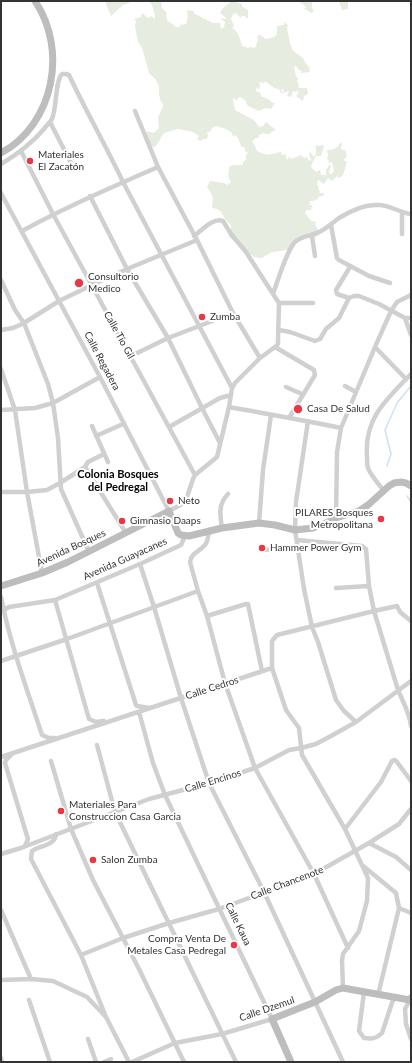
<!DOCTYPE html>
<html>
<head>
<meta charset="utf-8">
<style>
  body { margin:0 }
  #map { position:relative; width:412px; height:1063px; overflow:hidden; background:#fff; font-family:Lato,sans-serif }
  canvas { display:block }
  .frame { position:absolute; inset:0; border:2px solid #333; pointer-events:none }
</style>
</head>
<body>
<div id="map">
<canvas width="412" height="1063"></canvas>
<div class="frame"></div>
</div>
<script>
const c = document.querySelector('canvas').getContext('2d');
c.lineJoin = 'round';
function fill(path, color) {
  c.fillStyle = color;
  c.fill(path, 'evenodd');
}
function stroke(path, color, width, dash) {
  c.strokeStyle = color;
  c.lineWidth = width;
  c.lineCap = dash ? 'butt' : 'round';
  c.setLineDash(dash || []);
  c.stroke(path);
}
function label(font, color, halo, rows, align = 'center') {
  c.font = font + ' Lato,sans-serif';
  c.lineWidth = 4;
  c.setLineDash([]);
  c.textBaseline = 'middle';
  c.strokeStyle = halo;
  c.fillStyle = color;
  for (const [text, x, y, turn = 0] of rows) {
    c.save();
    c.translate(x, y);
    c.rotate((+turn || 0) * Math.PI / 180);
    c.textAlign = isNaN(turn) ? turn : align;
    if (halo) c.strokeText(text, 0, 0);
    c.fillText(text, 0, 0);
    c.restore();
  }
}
fill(new Path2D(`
  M105 1H133H130L129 3 123 5 111 16Z
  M149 1H161L162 8 167 13 166 14 167 20 176 27H180V25L186 24C188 20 188 15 187 10L191 11 192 10 195 14 201 17 202 18 205 19 213 23H220L221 29 224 27 225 22 220 18 226 19V18L220 13 223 8 232 1 242 4V7H243L248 10V18H245L246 16H242V14L241 18 236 13 233 14 231 19 234 26 232 28C240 32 239 40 243 47L245 46 247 48 251 47 255 48 258 40 257 36 260 35 266 39 274 37 277 34V26L284 25 285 21 286 23 288 26 287 28 290 43 293 51 303 58 306 64H307L308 66 310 68 309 69 310 72 300 73 302 71 299 70 296 66 294 67 296 76 298 79 297 80 299 86 298 88H307L308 94 304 96 303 101 296 96 299 92 296 91 295 92 293 91 291 97 287 96 289 91 283 93 284 89 281 90 283 94 281 93 279 89 274 88 265 81 264 83 259 82 260 85 259 90 257 87 256 90 257 92H260L261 96 270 100 272 103H275L271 109 265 108 259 111 248 106 245 100 240 97 238 98 237 101 234 98 233 100 235 110 254 120 259 127 263 126 266 122 276 130 271 132 270 134H266L264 133 259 135V136L258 138H255L254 140H253L252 142 254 144 257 151C268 157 270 154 281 152L282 155 286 154V158L288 160 289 156 291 159 301 155 304 158 307 157 309 161 311 160 309 154 310 152 314 157 316 153V145L319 146 322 145 324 146 321 156H316L312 163 311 167 316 172 320 170 321 175H326V170L329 165H331L329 173 332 174 334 171 332 162 328 163 329 160 327 159 328 156 327 150C333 150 337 149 340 143H342L341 149 346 151V154H347L346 158 343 160 347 162 343 175 339 178 337 176 332 181 328 178 324 184 318 180 317 185 319 187 318 189H319L320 193H324L323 196 318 197V199L313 201H310V203L309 205H312L311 210H306L305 213 311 221 316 222 315 224 320 234C311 241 309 237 298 238L290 251 287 250 272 252 262 258 253 257 252 255C247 253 247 250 243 246 238 243 233 241 229 237 230 233 232 228 230 224 229 222 226 221 225 219 221 212 221 209 212 208L213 197 207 187 210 181 224 183 227 185 231 182C227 177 228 172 230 166L234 165H243V162L246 160V155L248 153 245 151V148L241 146C239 141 239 138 235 135L233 137 232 133 226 129 216 126 212 128 210 132H207L208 135 207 139H203L202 141 198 140 197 138 199 137 198 135 193 132 178 129 164 133C160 138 159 143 155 147 144 146 143 140 147 131L154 133 159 128 158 117 162 109 163 105 160 99V98L159 95V86L157 83 156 80 149 73 142 48 138 42 135 26 136 21 134 19 141 17 142 13 148 18 151 16 155 19C155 13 153 6 149 1Z
  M299 1H312V8L314 11 311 13 307 10 304 9 306 7Z
  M339 1H348V9L342 10Z`), '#e6ecdf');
stroke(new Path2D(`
  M387 466 391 454 385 430 397 403 411 386
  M407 496 411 502`), '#cfe2ee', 1.5);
stroke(new Path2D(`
  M135 111 158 167 197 240 233 313 260 358
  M50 122 71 163
  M21 151 53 214 195 475
  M1 164C18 154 32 143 44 129 46 126 50 122 52 119 57 108 55 81 62 74H66L69 75C86 111 106 146 123 182L232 388
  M1 193 100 377 169 511 182 504 186 500 193 479 195 475 217 457 229 407 232 388 235 383 260 358 275 347 278 344V340L279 303 273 294C278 280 286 253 294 243 300 236 311 236 319 232 326 229 332 223 339 218 350 211 366 204 379 205 390 205 400 213 411 214
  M90 196 127 269 168 338 202 408 220 443
  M331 225 337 258 339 260 369 276 390 283
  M22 231C66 207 112 187 158 167
  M402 234V212
  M194 236C202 230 214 217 223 221L231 234 246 252 273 294
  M312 236 315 256
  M350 267 336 290 337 294 349 298 354 296H359L379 304 405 318H411
  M1 280 15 310 24 323 48 384 53 403 58 438 61 489 89 552
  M279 303H313
  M405 318 411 335
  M1 330 13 328 24 323 59 301 92 285 127 269 197 240
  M279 330 290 332 315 341 320 339 326 329 339 318 349 298
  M275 347 314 370 315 375 289 418
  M375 347 406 379
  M131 356 168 338 233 313
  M1 369 15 410 27 492 42 573
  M345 386 356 392
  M286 387 302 394
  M229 407C267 414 304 420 341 428
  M1 410 35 408 53 403 100 377
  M308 421 296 502 295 530 304 589 312 627 318 642 336 700 344 711 356 722
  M92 426 108 462
  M169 427 220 398 231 395
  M96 436 123 424
  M85 467 126 533
  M384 491C380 486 370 474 368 468 367 465 367 460 367 456 364 418 387 399 411 374
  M1 492H27L47 490 60 483 85 467 88 462 104 454
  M336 518 337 452 341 428 375 347 391 311 397 302 411 295
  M259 523 263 470 271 415
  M222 528C220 515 218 504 228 494
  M209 532C208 536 208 541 205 545 200 551 191 553 190 562L198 591 207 616 225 683 255 768 314 874 348 948
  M297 540 362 546 366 549 369 586 374 611 398 690C403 702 410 714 411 726
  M261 550 298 548
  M140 564 154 607 181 698 209 783 264 892 343 1062
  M97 583 136 705 137 706 150 708
  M336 588 369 586
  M1 597C10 644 27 689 42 735L49 738H55
  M55 600 89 719 96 722 104 721
  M1 611 4 610 9 607 55 600 140 564 181 545 185 536
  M207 616 246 604H248L262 671
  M1 661 67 639 198 591
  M97 745 115 812 236 1062
  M12 754 6 760 5 763 27 836 28 839 25 846
  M1 757 272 668
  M51 761 71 829 93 880 139 969 184 1062
  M345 829 381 782 392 761 395 760 397 762 411 781
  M56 834C56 845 39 846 32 851L31 859 81 955 106 1017
  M369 843 396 857 411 870
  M1 854 21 848 149 799 209 783 255 768 289 750 301 748 316 744 331 736 356 722 411 681
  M362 865 396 893 399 908 378 995
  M399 908 411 913
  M1 910 31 979
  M81 955 123 938 169 923 219 909 314 874 369 843 399 824 411 809
  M1 980 31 979 53 981 87 997 106 1017 129 1062
  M343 988 342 961 343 954 359 931 367 901 368 878 345 829 302 755 299 728 286 710 272 668V641L277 635 374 611 397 606 400 612 411 621
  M364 992 359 1031 364 1038C372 1039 376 1039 382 1033L394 997
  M29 1000 50 1062
  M410 1000 405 1009 406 1024 411 1039
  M88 1039 96 1062
  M1 1058 2 1062
  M104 1062 111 1059
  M132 1062 175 1043 222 1034 272 1019 165 795 153 763 139 712`), '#d0d0d0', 4.5);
stroke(new Path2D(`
  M1 153C54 124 68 50 35 1
  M1 586 42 573 68 562 169 511 178 533 181 535 189 536 222 528 259 523 275 525 295 530 313 528 324 524 336 518 359 511 368 505 389 486 394 483 401 482 406 483 411 486
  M291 1062 272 1019 315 1002 336 990 343 988 410 1000 411 998`), '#bdbdbd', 7);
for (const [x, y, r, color] of [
  [30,161,4,"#e63946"],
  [79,283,5,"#e63946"],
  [202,317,4,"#e63946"],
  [298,409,5,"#e63946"],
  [170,501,4,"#e63946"],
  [381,519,4,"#e63946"],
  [122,521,4,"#e63946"],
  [262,548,4,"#e63946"],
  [61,811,4,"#e63946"],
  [93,860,4,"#e63946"],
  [234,945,4,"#e63946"]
]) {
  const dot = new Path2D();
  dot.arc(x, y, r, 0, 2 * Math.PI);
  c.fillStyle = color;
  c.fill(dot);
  stroke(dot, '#fff', 1.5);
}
label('10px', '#333', '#fff', [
  ["Materiales",38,155],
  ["El Zacatón",38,167],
  ["Consultorio",88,277],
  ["Medico",88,289],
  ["Zumba",210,317],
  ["Casa De Salud",307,409],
  ["Neto",178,501],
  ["PILARES Bosques",373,513,"right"],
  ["Metropolitana",373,525,"right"],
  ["Gimnasio Daaps",130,521],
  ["Hammer Power Gym",270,548],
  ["Materiales Para",69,805],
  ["Construccion Casa Garcia",69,817],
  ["Salon Zumba",101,860],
  ["Compra Venta De",226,939,"right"],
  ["Metales Casa Pedregal",226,951,"right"]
], 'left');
label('10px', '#333', '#fff', [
  ["Calle Tío Gil",119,335,61],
  ["Calle Regadera",102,361,62],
  ["Avenida Bosques",71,548,-25],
  ["Avenida Guayacanes",125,559,-24],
  ["Calle Cedros",212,688,-18],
  ["Calle Encinos",213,781,-17],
  ["Calle Chancenote",287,883,-21],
  ["Calle Kaua",238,924,64],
  ["Calle Dzemul",267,1009,-19]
]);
label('bold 11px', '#000', '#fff', [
  ["Colonia Bosques",118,474],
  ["del Pedregal",118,487]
]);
</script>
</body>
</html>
